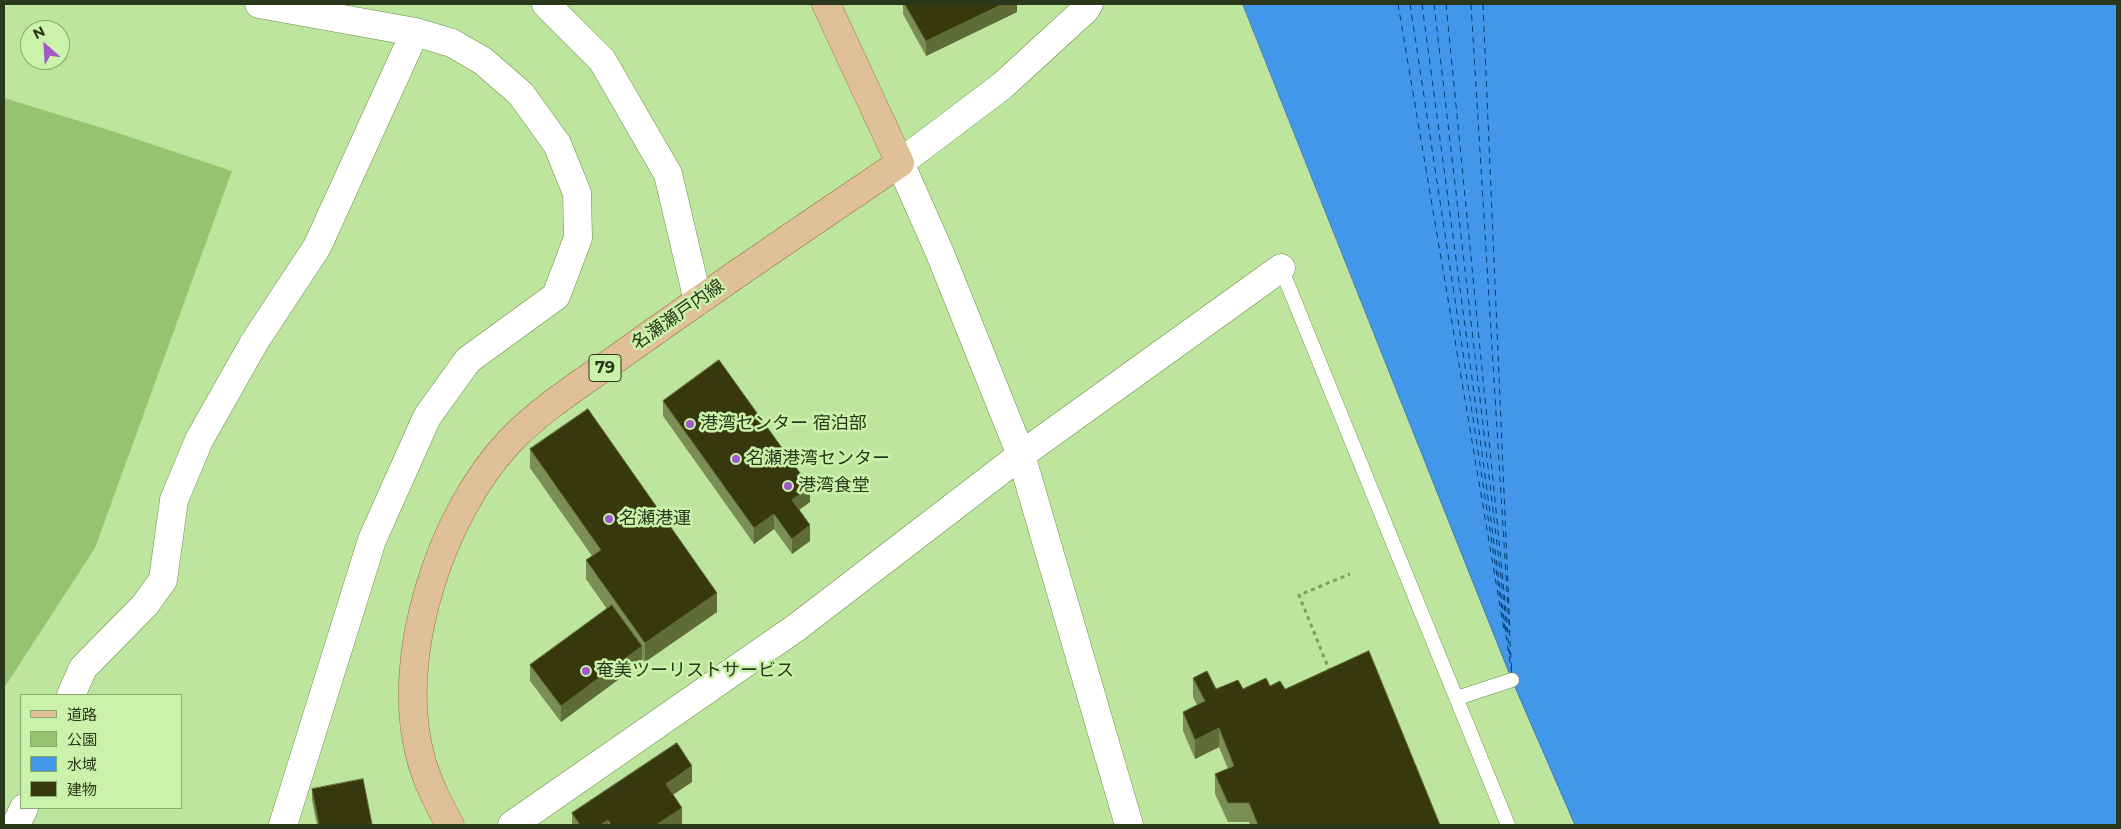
<!DOCTYPE html>
<html>
<head>
<meta charset="utf-8">
<style>
  body { margin:0 }
  #map { position:relative; width:2121px; height:829px; overflow:hidden; background:#bee59d; font-family:Montserrat,"Noto Sans JP",sans-serif }
  canvas { display:block }
  .frame { position:absolute; inset:0; border:5px solid #29381b; pointer-events:none }
  .legend { position:absolute; left:20px; top:694px; width:162px; height:115px; box-sizing:border-box; background:#cbf2aa; border:1px solid #8aa871; margin:0; padding:6px 9px; list-style:none; font-size:15px; color:#29381b }
  .legend li { display:flex; align-items:center; gap:10px; height:25px }
  .legend b { width:25px; border:1px solid #8aa871 }
  .north { position:absolute; left:20px; top:20px; width:50px; height:50px; box-sizing:border-box; background:#cbf2aa; border:1px solid #8aa871; border-radius:50%; rotate:334deg; font-size:14px; font-weight:700; line-height:20px; text-align:center; color:#29381b }
  .north::after { content:''; display:block; margin:auto; width:18px; height:22px; background:#a158cb; clip-path:polygon(50% 0,100% 100%,50% 72%,0 100%) }
</style>
</head>
<body>
<div id="map">
<canvas width="2121" height="829"></canvas>
<div class="frame"></div>
<ul class="legend">
<li><b style="height:6px;background:#dfc098"></b>道路</li>
<li><b style="height:14px;background:#97c270"></b>公園</li>
<li><b style="height:14px;background:#4397eb"></b>水域</li>
<li><b style="height:14px;background:#37380d"></b>建物</li>
</ul>
<div class="north">N</div>
</div>
<script>
const c = document.querySelector('canvas').getContext('2d');
c.lineJoin = 'round';
function fill(path, color) {
  c.fillStyle = color;
  c.fill(path, 'evenodd');
}
function stroke(path, color, width, dash) {
  c.strokeStyle = color;
  c.lineWidth = width;
  c.lineCap = dash ? 'butt' : 'round';
  c.setLineDash(dash || []);
  c.stroke(path);
}
function label(font, color, halo, rows, align = 'center') {
  c.font = font + ' Montserrat,"Noto Sans JP",sans-serif';
  c.lineWidth = 5;
  c.setLineDash([]);
  c.textBaseline = 'middle';
  c.strokeStyle = halo;
  c.fillStyle = color;
  for (const [text, x, y, turn = 0] of rows) {
    c.save();
    c.translate(x, y);
    c.rotate((+turn || 0) * Math.PI / 180);
    c.textAlign = isNaN(turn) ? turn : align;
    if (halo) c.strokeText(text, 0, 0);
    c.fillText(text, 0, 0);
    c.restore();
  }
}
fill(new Path2D(`
  M4 98 115 132 232 171 95 548 4 688Z`), '#97c270');
const water = new Path2D(`
  M1243 4H2117V825H1575L1512 680Z`);
fill(water, '#4397eb');
stroke(water, '#3b7aad', 1);
stroke(new Path2D(`
  M1398 4 1504 630
  M1410 4 1512 675
  M1422 4 1506 633
  M1434 4 1510 656
  M1446 4 1508 632
  M1471 4 1512 674
  M1483 4 1510 632`), '#003e74', 1, [6, 5]);
const service = new Path2D(`
  M1281 268 1508 825
  M1457 698 1512 680`);
const minor = new Path2D(`
  M259 4 415 32 452 43 483 61 521 94 557 144 577 193 578 238 556 296 468 360 427 417 372 540 283 825
  M546 4 602 60 668 174 698 301
  M71 695 83 668 145 605 163 580 174 500 199 440 255 341 317 247 415 32
  M16 825 24 808`);
const tertiary = new Path2D(`
  M1089 4 1085 10 1002 86 900 163 939 251 1021 455 1129 825
  M512 825 797 627 1021 455 1281 268`);
const primary = new Path2D(`
  M450 825C438 803 426 780 420 755 394 656 441 515 509 442 542 407 591 377 630 349 719 285 810 224 900 163L826 4`);
stroke(service, '#6a8d4a', 15);
stroke(minor, '#6a8d4a', 29);
stroke(tertiary, '#6a8d4a', 29);
stroke(primary, '#92753f', 29);
stroke(new Path2D(`
  M1330 672 1299 595 1350 574`), '#7f9c66', 3, [4, 4]);
stroke(service, '#fff', 14);
stroke(minor, '#fff', 28);
stroke(tertiary, '#fff', 28);
stroke(primary, '#dfc098', 28);
fill(new Path2D(`
  M903 4H1017V12L926 56 903 14Z
  M663 401 810 502 799 510 810 541 792 554 774 529 754 544 663 416Z
  M530 449 717 612 645 662 642 659V662L561 722 530 681V665L607 609 586 579V560L592 556 530 468Z
  M1193 678 1216 689H1243L1270 686 1285 689 1440 825H1250L1249 822H1228L1215 794V774L1228 769 1219 747 1195 759 1183 731V712L1197 705 1193 697Z
  M692 782 673 795 682 824 679 825H572V813Z
  M312 789 372 824V825H317L312 800Z`), '#7a8e55');
fill(new Path2D(`
  M1003 4H1017V12L926 56V41Z
  M810 487V502L792 515V500Z
  M774 514V529L754 544V528Z
  M810 525V541L792 554V539Z
  M717 593V612L645 662V643Z
  M642 646V662L561 722V706Z
  M1219 728V747L1195 759V740Z
  M692 766V782L666 799V784Z
  M682 808V824L679 825H656Z
  M608 820V825H600Z`), '#606c38');
const building = new Path2D(`
  M905 4H1003L926 41Z
  M719 360 810 487 792 500 810 525 792 539 774 514 754 528 663 401Z
  M588 409 717 593 645 643 586 560 601 550 530 449Z
  M612 605 642 646 561 706 530 665Z
  M1369 651 1440 825H1258L1249 803H1228L1215 774 1234 766 1219 728 1195 740 1183 712 1205 701 1193 678 1207 671 1216 689 1238 680 1243 689 1266 678 1270 686 1280 681 1285 689Z
  M677 743 692 766 666 784 682 808 656 825H611L608 820 600 825H580L572 813Z
  M363 779 372 824 365 825H319L312 789Z`);
fill(building, '#37380d');
stroke(building, '#606c38', 1);
for (const [x, y, r, color] of [
  [690,424,5,"#a158cb"],
  [736,459,5,"#a158cb"],
  [788,486,5,"#a158cb"],
  [609,519,5,"#a158cb"],
  [586,671,5,"#a158cb"]
]) {
  const dot = new Path2D();
  dot.arc(x, y, r, 0, 2 * Math.PI);
  c.fillStyle = color;
  c.fill(dot);
  stroke(dot, '#cbf2aa', 2);
}
for (const [x, y, w] of [
  [605,368,32]
]) {
  const box = new Path2D();
  box.roundRect(x - w / 2, y - 13.5, w, 27, 4);
  c.fillStyle = '#cbf2aa';
  c.fill(box);
  stroke(box, '#29381b', 1);
}
label('bold 16px', '#29381b', null, [
  ["79",605,368]
]);
label('18px', '#29381b', '#cbf2aa', [
  ["名瀬瀬戸内線",678,315,-35]
]);
label('18px', '#29381b', '#cbf2aa', [
  ["港湾センター 宿泊部",700,424],
  ["名瀬港湾センター",746,459],
  ["港湾食堂",798,486],
  ["名瀬港運",619,519],
  ["奄美ツーリストサービス",596,671]
], 'left');
</script>
</body>
</html>
